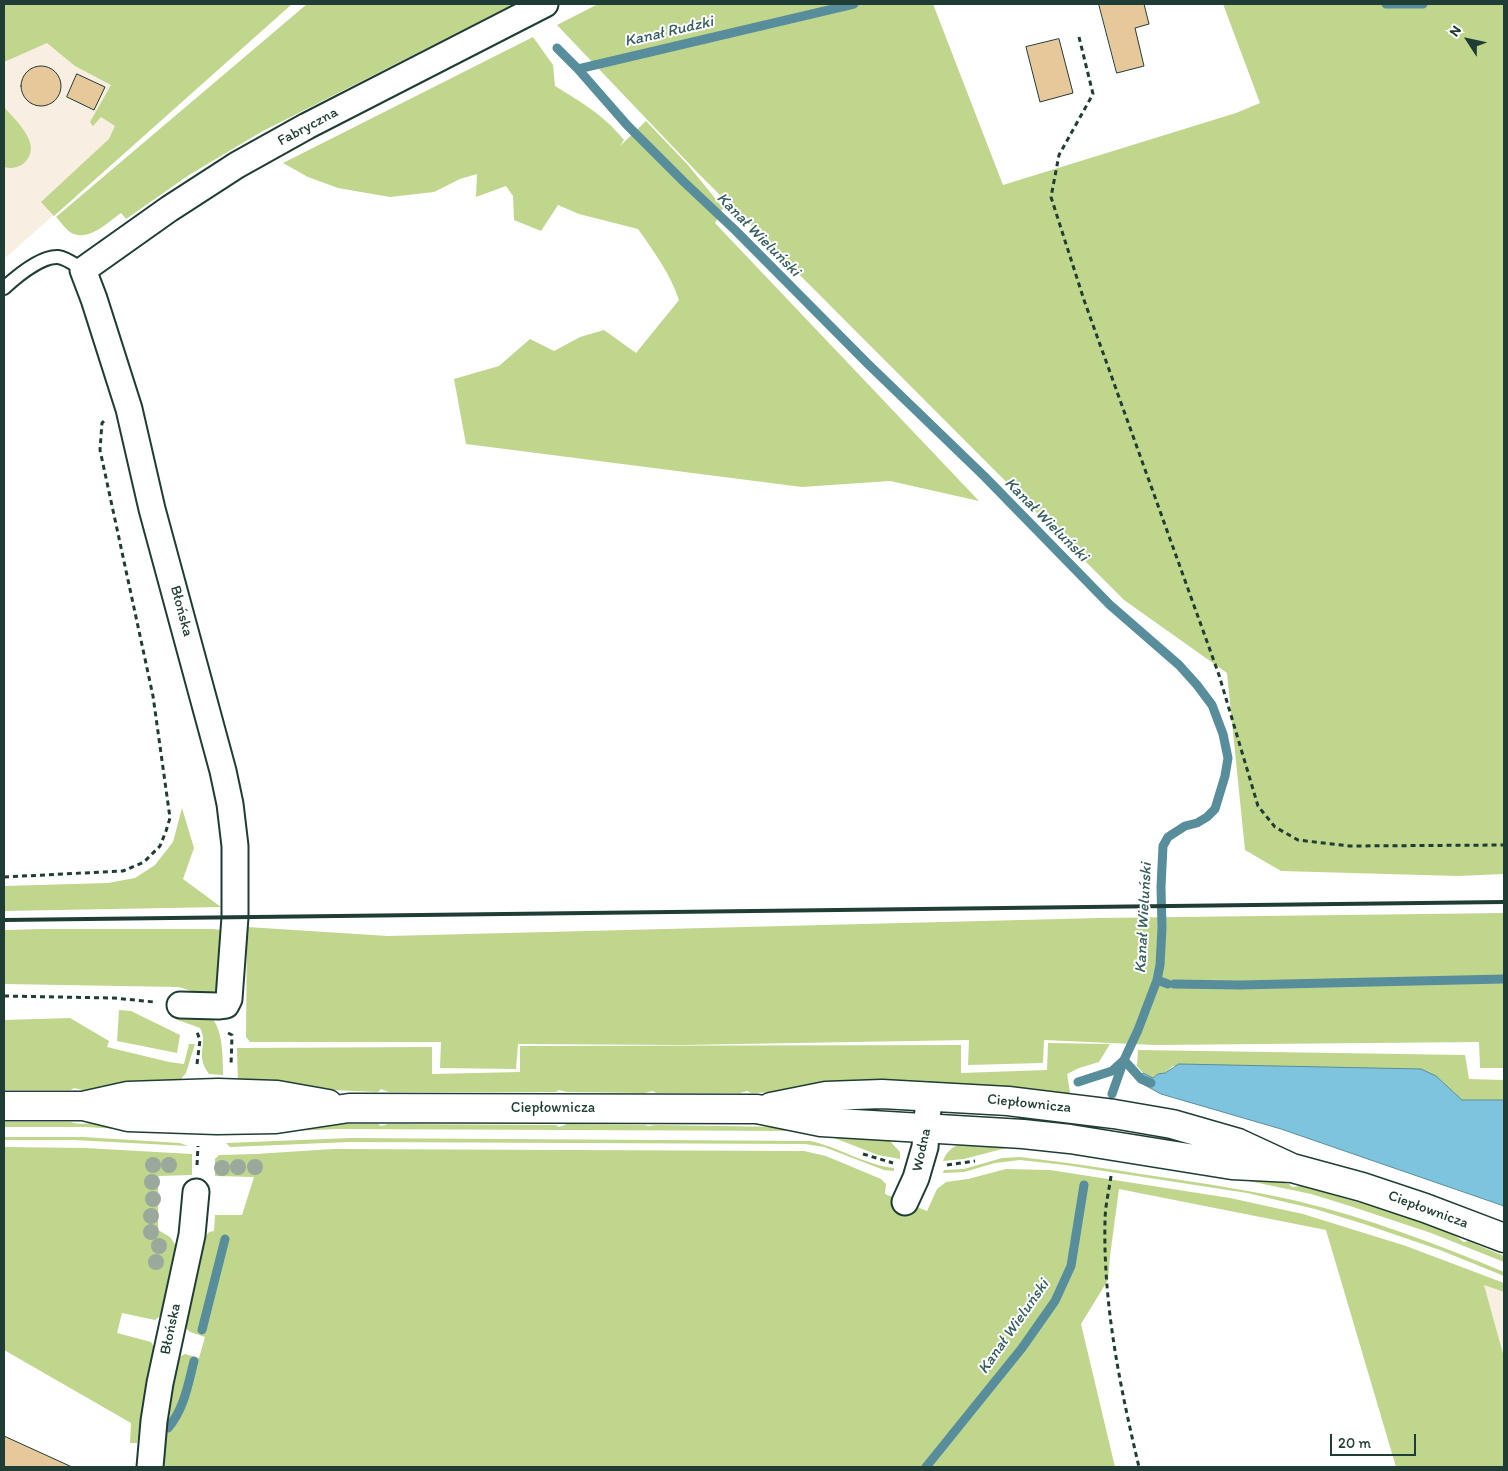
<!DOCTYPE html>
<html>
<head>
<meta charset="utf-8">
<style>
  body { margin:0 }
  #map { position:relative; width:1508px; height:1471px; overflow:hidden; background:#fff; font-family:Itim,sans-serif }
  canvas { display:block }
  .frame { position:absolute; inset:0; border:5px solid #1f3d34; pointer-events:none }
  .north { position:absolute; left:1443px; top:15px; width:50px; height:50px; -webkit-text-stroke:4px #fff; paint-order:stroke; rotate:305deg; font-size:14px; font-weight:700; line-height:20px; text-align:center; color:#1f3d34 }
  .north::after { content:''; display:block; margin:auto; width:18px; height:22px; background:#1f3d34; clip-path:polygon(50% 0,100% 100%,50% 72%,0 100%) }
  .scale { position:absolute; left:1330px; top:1434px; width:86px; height:22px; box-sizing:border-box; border:2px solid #1f3d34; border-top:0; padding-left:6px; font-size:15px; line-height:18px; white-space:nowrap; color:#1f3d34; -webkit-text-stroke:4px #fff; paint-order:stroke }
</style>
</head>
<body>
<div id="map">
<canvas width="1508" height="1471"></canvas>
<div class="frame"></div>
<div class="north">N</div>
<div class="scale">20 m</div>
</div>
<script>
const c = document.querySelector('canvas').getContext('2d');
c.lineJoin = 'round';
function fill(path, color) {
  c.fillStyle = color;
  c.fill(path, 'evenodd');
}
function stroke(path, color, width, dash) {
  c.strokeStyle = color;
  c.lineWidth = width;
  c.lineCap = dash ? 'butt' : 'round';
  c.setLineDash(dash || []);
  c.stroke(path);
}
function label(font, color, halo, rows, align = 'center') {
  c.font = font + ' Itim,sans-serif';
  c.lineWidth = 4;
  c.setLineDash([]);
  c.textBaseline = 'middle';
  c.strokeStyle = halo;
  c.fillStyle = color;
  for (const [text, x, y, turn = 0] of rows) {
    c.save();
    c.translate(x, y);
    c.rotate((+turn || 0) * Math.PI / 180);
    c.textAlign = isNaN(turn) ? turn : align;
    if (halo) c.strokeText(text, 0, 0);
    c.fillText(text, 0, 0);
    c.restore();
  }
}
fill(new Path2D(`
  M4 4H292L4 259Z
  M1484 1285 1504 1292V1357Z`), '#f8eee1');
fill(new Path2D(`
  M4 4H292L54 216 41 202 109 139 115 126 101 117 93 126 90 122 111 85 75 66 47 43 4 62Z
  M307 4H514L261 132 189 175 126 219 121 213C108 222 91 240 74 234 67 232 61 222 56 217Z
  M598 4H933L1003 185 1236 113 1260 103 1223 4H1504V874L1458 876 1281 871 1245 850 1227 673 1124 600 696 171 557 25Z
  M533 37 553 65 555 86C582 103 603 114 624 140L620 146 646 121 688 165 723 208 715 223 979 501 890 481 802 487 466 444 454 379 499 366 530 339 554 351 580 337 604 330 636 353 679 300C670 273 654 252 638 229L579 214 558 205 541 231 514 220 513 196 506 186 476 197 477 174 460 179 434 192 390 197 338 188 308 177 283 163Z
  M4 107C16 121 45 146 23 164 17 168 10 169 4 167Z
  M182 808 194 848 183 879 221 907 4 911V886L108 883 135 878 155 865 173 842Z
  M1504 913V1068H1480L1479 1042 1155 1045 1044 1040 1043 1063 968 1065 969 1040 682 1045 518 1044 516 1069 440 1068 441 1042H250L246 1037 247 927 388 936 1100 918Z
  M45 929H213L221 930 223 936 221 989 203 995 179 987 4 984V930Z
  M119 1010 131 1011 180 1035 177 1053 117 1041Z
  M175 1015 210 1017C223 1026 223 1059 223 1075L209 1074C194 1054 209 1044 200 1028L178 1020Z
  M70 1018 109 1041 107 1047 169 1062 184 1064 189 1044H195L186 1073 176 1085 82 1090 74 1088 71 1090H4V1020Z
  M1048 1043 1110 1044 1099 1062 1079 1068 1067 1074 1071 1099 790 1092 751 1093 747 1091 740 1093H656L653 1091 645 1093 567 1092 559 1090 556 1092H389L381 1089 378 1092 309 1089 238 1083 237 1048 432 1047V1074L520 1072V1046L961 1045V1073L1047 1070Z
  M1138 1050 1465 1055 1469 1079 1504 1080V1100H1462L1436 1076 1173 1066 1165 1073 1158 1074 1153 1078 1143 1073 1137 1066Z
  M4 1122H71C76 1125 91 1123 99 1123L207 1130V1134L85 1127H4Z
  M335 1124H378L381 1126 388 1124 556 1125 559 1127 567 1124 645 1125 648 1126 656 1125 783 1127 889 1140 900 1152V1159L878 1155 824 1134 804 1131 337 1129 226 1134 225 1128Z
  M4 1137H83L180 1143 188 1146 74 1140H4Z
  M350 1138 810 1141C839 1147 865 1165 894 1168V1171L884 1170 824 1147 805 1144 350 1142 230 1147 226 1143Z
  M982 1139 1060 1146 1220 1171 1289 1184 1292 1187 1300 1186C1352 1200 1405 1215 1455 1236 1459 1238 1460 1240 1464 1242L1468 1241 1504 1256V1262L1431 1233 1350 1206 1311 1194 1244 1180 1060 1151 1029 1148H1006L964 1159 943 1161C948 1145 967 1140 982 1139Z
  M4 1147 85 1148 192 1154V1175L158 1176V1230L170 1237 176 1246 160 1316 155 1320 122 1313 117 1333 151 1342 154 1347 146 1381 137 1443H130L131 1423 4 1350Z
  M333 1149 804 1151 826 1156 881 1179 886 1184 885 1194 927 1211 937 1189 946 1182 968 1179 1006 1169 1050 1170 1230 1198 1303 1214 1406 1246 1504 1283V1292L1484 1285 1504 1357V1467H1396L1326 1230 1119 1189 1110 1256 1108 1280 1081 1324 1115 1467H163L168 1413 179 1357 185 1354 199 1358 205 1337 190 1332 186 1328 206 1236 209 1232 214 1231 215 1215H242L254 1177 215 1176V1159L219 1155 256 1154Z
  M1020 1157C1074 1163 1127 1172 1181 1180 1220 1186 1258 1192 1297 1201 1368 1218 1437 1244 1504 1272V1276L1440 1250 1364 1224 1315 1209 1247 1193 1065 1165 1020 1160 995 1163 964 1172 943 1173 944 1170 964 1169 1002 1158Z`), '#c0d68c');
const water = new Path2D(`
  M1179 1064 1421 1069 1436 1076 1462 1100H1504V1206L1281 1129 1161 1094 1139 1082 1143 1073 1153 1078 1158 1074 1165 1073Z`);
fill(water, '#7ec4df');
stroke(water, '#588e9b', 1);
stroke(new Path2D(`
  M1386 4H1423
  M557 48 578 69 627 125 684 182 735 230 868 364 984 476 1110 605 1179 665 1197 685 1212 705 1223 734 1228 758 1225 776 1215 809 1207 817 1197 823 1185 826 1168 837 1163 846 1161 887 1162 928 1160 965 1157 980 1138 1030 1124 1060 1112 1094
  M578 69 854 4
  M1157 980 1168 984
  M1174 984 1240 985 1504 979
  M1078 1082 1112 1071 1124 1060 1141 1079 1151 1083
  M202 1330 225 1239
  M168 1428C184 1409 188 1385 194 1361
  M926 1467 1022 1348 1055 1301 1071 1266 1084 1185`), '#588e9b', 9);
const building = new Path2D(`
  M1099 4H1144L1149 24 1135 28 1144 66 1117 73Z
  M1059 39 1073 93 1040 102 1026 47Z
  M21 86a20 20 0 1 1 40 0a20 20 0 1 1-40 0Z
  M77 74 105 87 94 110 67 97Z
  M4 1436 72 1467H4Z`);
fill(building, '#e7c89a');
stroke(building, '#1f3d34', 1);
const lane = new Path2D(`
  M4 288C16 277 41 256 58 257 67 258 75 265 83 270`);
const street = new Path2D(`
  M180 1005 218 1006 226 1005 229 999 235 917V846L230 804 223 771 152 509 129 409 94 299 83 270 169 209 237 165 307 126 545 4
  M905 1202 916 1178 925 1147 929 1096
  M150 1467 154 1421 160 1383 192 1235 196 1192`);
const secondary = new Path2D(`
  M4 1106H83L128 1096 218 1093 277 1095 328 1104
  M83 1106 128 1117 217 1120 276 1119 349 1108 757 1109 821 1122 1023 1134 1070 1139 1232 1165 1292 1168
  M771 1107 826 1096 882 1094 1008 1101 1114 1114 1172 1124 1238 1143 1292 1168 1362 1187 1425 1208 1504 1238`);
stroke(lane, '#1f3d34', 16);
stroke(street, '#1f3d34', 29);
stroke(secondary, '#1f3d34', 31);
stroke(new Path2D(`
  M1079 37 1093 94 1059 155 1051 197 1084 300 1219 675 1258 806 1275 827 1298 840 1349 846 1504 845
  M4 877 123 871 144 862 160 846 166 831 170 818 153 696 100 450 102 423 104 421
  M4 996 114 998 154 1002
  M228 1033 232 1035 231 1066
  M197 1064 200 1040 197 1032
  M863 1154 893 1163
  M197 1165 198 1146
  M947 1165 975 1161
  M1111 1176C1109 1191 1105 1206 1105 1221 1103 1304 1120 1387 1139 1467`), '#1f3d34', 3, [5, 4]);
stroke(lane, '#fff', 12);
stroke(street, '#fff', 25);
stroke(secondary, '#fff', 28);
stroke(new Path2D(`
  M4 920 1504 902`), '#1f3d34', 4);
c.fillStyle = '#9aa99b';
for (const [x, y] of [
  [153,1165],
  [169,1165],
  [238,1167],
  [255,1167],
  [222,1168],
  [152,1182],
  [153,1199],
  [151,1216],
  [151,1232],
  [159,1246],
  [156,1262]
]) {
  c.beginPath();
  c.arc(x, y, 8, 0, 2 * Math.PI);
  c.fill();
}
label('15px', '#1f3d34', '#fff', [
  ["Fabryczna",308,127,-28],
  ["Błońska",181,611,75],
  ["Ciepłownicza",1029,1104,6],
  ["Ciepłownicza",553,1108],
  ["Wodna",922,1150,-78],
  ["Ciepłownicza",1428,1210,20],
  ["Błońska",171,1329,-78]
]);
label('italic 16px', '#375f5f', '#fff', [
  ["Kanał Rudzki",669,32,-13],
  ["Kanał Wieluński",758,235,45],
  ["Kanał Wieluński",1046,520,45],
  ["Kanał Wieluński",1144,918,-87],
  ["Kanał Wieluński",1014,1327,-55]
]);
</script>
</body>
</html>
